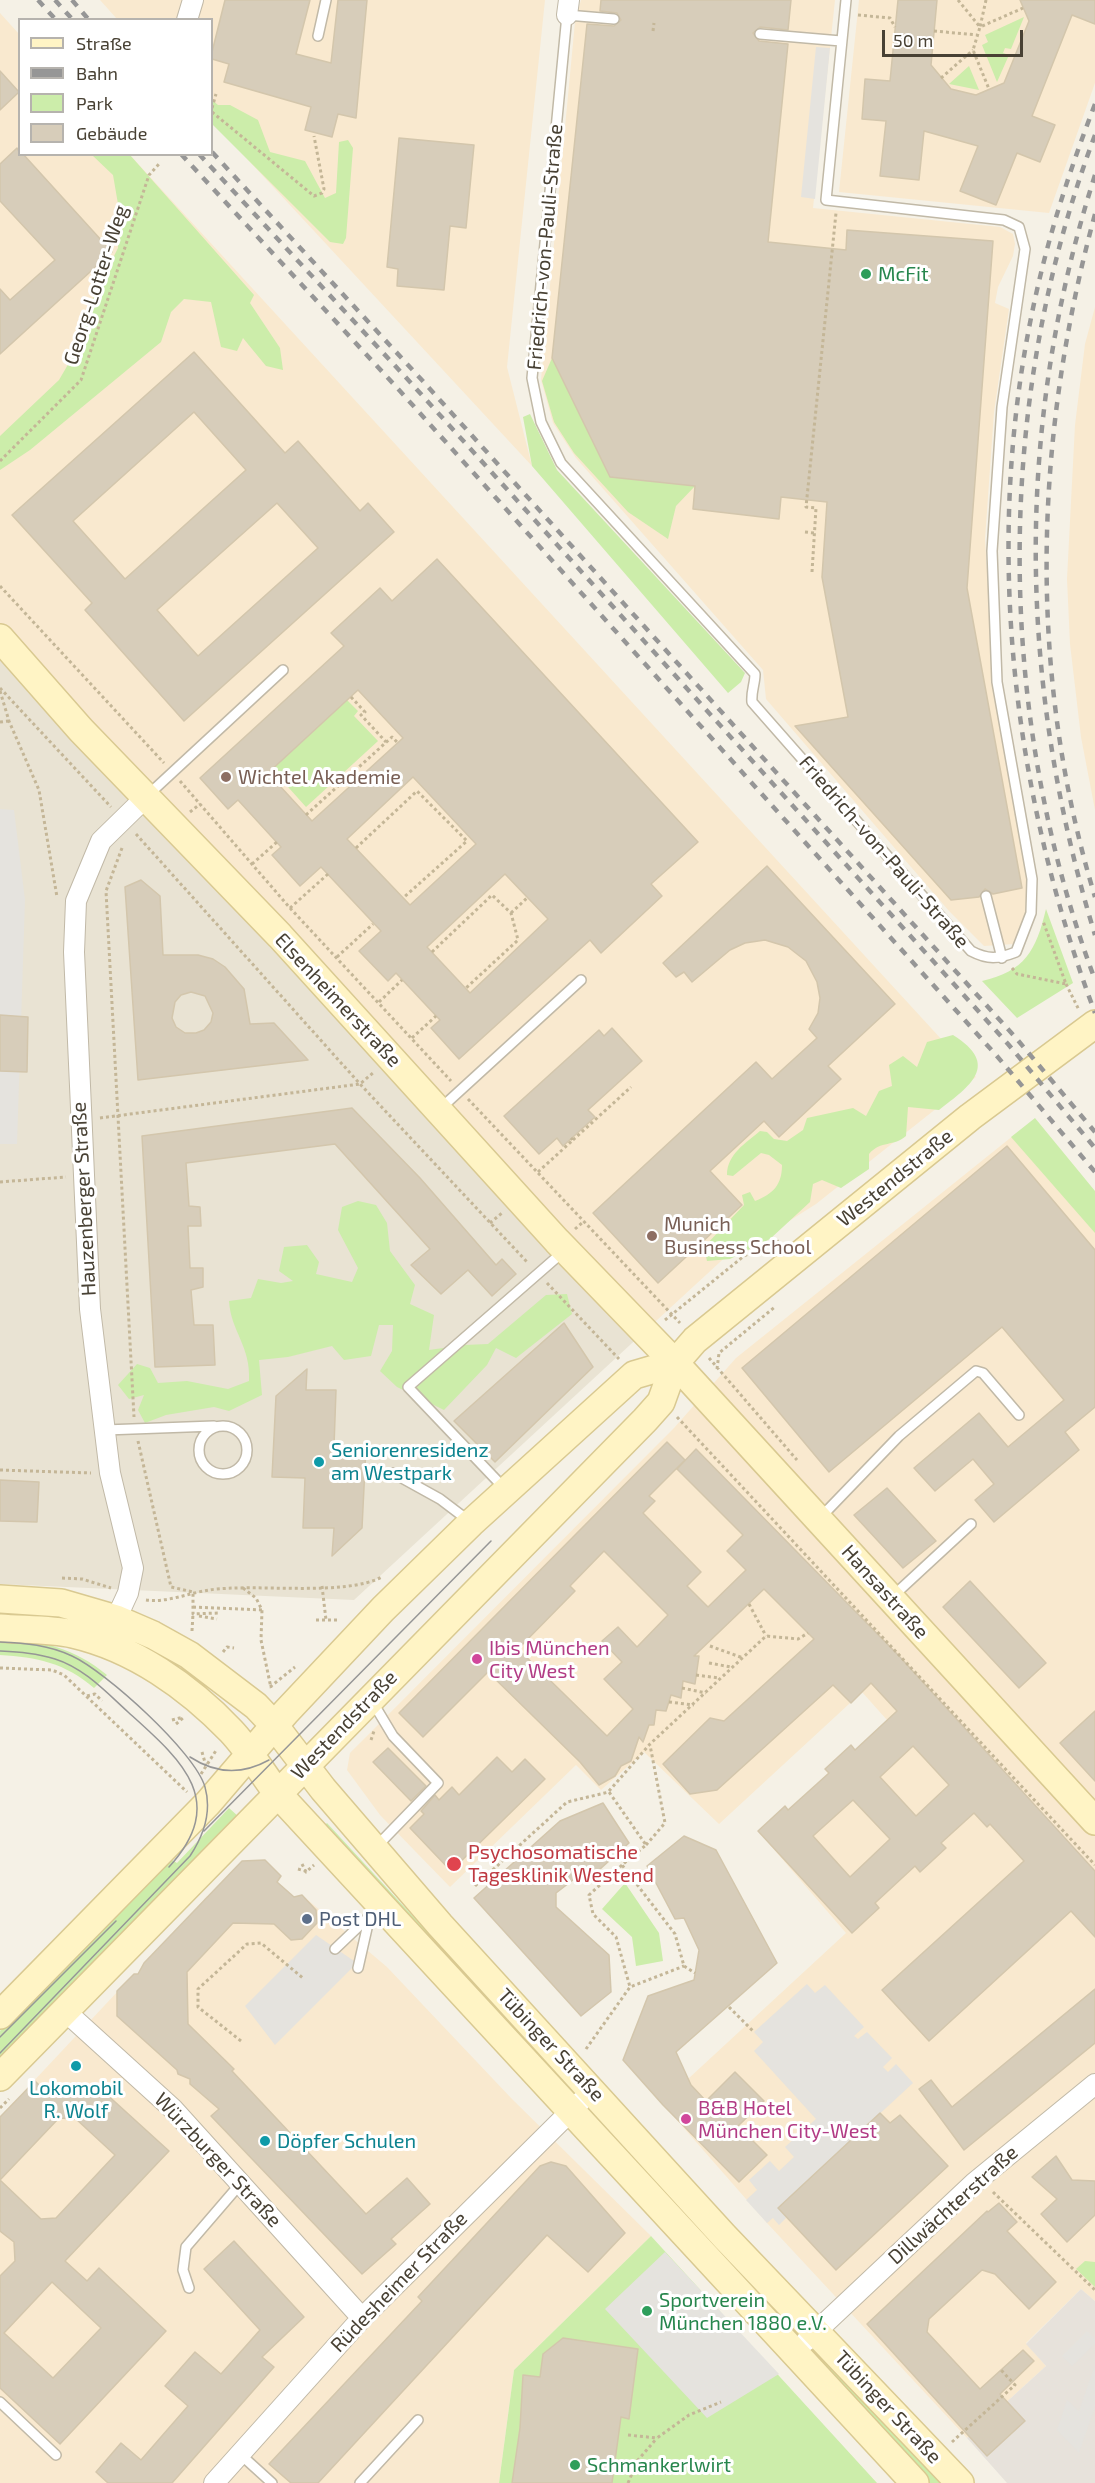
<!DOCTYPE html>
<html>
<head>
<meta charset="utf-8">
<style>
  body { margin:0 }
  #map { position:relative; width:1095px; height:2483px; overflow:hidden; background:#f5f1e6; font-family:"Exo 2",sans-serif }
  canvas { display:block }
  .legend { position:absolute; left:18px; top:18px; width:195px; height:138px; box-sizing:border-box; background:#fff; border:2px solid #b6b3ae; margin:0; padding:8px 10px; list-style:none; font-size:18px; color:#484134 }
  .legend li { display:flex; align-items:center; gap:12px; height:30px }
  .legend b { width:30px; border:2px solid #b6b3ae }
  .scale { position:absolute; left:882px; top:30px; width:141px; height:27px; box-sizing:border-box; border:3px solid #484134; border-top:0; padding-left:8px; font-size:18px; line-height:21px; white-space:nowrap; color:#484134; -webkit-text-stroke:4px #fff; paint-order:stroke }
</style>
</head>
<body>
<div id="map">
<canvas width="1095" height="2483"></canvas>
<ul class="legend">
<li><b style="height:8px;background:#fff4c5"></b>Straße</li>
<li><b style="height:8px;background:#969696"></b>Bahn</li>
<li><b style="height:16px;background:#ccedaa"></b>Park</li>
<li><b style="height:16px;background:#d7cdba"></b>Gebäude</li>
</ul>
<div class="scale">50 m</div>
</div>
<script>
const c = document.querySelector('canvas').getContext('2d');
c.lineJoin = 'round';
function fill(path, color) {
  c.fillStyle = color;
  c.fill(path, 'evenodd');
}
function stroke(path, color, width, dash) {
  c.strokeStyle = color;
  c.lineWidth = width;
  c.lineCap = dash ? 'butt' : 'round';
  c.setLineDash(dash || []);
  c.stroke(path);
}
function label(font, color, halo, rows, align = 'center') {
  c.font = font + ' "Exo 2",sans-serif';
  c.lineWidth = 6;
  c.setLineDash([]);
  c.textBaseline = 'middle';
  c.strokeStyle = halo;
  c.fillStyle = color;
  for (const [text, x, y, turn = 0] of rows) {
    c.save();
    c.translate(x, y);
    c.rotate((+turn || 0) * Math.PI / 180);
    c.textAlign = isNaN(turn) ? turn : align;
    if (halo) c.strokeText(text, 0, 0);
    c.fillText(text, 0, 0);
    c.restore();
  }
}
fill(new Path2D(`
  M0 637 644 1332 354 1600 0 1584Z`), '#e9e3d3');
fill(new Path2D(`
  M100 0H545L507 367 532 466 212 121V20L117 19Z
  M581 0H835L813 208 1000 227 1013 234 1015 244 1013 256 998 287 995 303 1009 309 994 412 985 539 995 699 1023 848 1028 897 1026 921 1014 944 984 946 949 911 766 699 763 670 576 458 553 423 541 380 575 22Z
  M859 0H1095V83L1049 213 839 192Z
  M0 13 19 34 20 154 130 155 976 1077 816 1204 775 1230 732 1251 644 1332 0 637Z
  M1095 307V810L1081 737 1070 644 1067 579 1075 425 1085 344Z
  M1019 1131 1095 1220V2301L1081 2289 1026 2343 1046 2366 967 2438 767 2223 662 2103 846 1933 758 1831 785 1806 789 1810 828 1774 825 1769 851 1745 855 1750 887 1720 862 1692 719 1824 644 1752 601 1790 576 1765 450 1887 380 1815 347 1770 350 1753 674 1428 736 1358Z
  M265 1860 281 1876 277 1882 294 1897 302 1895 387 1967 512 2099 651 2236 514 2370 499 2483H0V2117L134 1974 143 1975 144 1963H148L207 1896 218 1898 227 1887 226 1878 242 1861Z`), '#f9e9cf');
fill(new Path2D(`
  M1081 2289 1095 2301V2483H1007L967 2438 1046 2366 1026 2344Z`), '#e7e2db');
fill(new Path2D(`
  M1024 17 1011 49 1005 48 1003 53 1009 55 997 82 982 45 988 42 985 35Z
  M969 66 979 90 949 84Z
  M212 100 218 105H230L258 120 270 152 305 161 325 198 336 193 339 142 348 140 353 148 346 238 343 244 330 242 212 124Z
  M92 155H130L254 295 250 303 280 348 283 370 266 366 243 338 237 351 221 347 211 302 184 299 171 312 161 342 30 450 0 470V436L59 380 77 349 94 296 118 248V204L113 175Z
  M552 358 610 477 695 486 676 506 668 539 628 512 574 453 554 422 542 381Z
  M530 414 557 470 745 673 741 682 728 693 532 466 523 417Z
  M347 700 358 711 354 716 378 741 306 807 272 769Z
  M1046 909 1073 983 1017 1018 982 981C1025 971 1036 951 1046 909Z
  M953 1035C1001 1065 970 1086 939 1110L908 1107 906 1136C894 1147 881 1140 869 1154V1169L841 1188 822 1180 813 1184 810 1202 770 1239 730 1259 707 1261 704 1247 744 1205 742 1195 750 1192 755 1201C773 1194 782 1185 782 1165L769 1155 761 1153 733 1176 727 1175C727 1154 746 1143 760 1131L767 1132 774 1139 787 1141 803 1130 807 1118 853 1108 866 1116 879 1091 892 1086 889 1065 903 1056 917 1067 927 1042Z
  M1035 1118 1095 1191V1233L1011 1137Z
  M358 1201 376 1205 387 1223 390 1251 415 1285 410 1304 434 1315 429 1350 464 1345 488 1344 546 1295 567 1294 572 1314 516 1358 496 1348 487 1365 444 1410 397 1387 380 1371 392 1351 393 1325H379L371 1356 344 1360 332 1346 288 1357 259 1360 262 1395 229 1411 214 1407 166 1415 145 1423 138 1410 144 1395 129 1399 118 1385 137 1364 150 1368 158 1383 187 1381 228 1389 249 1381C251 1346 231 1332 229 1301L251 1298 258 1279 281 1283 293 1281 279 1271 284 1247 307 1245 319 1262 316 1274 352 1282 358 1268 338 1230 342 1207Z
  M0 1639C41 1640 75 1648 107 1675L94 1688C65 1663 37 1657 0 1655Z
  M229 1808 239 1817 0 2061V2031L145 1880 151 1881 172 1860 177 1863Z
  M327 1823 444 1950 577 2080 565 2092 323 1827Z
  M625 1883 659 1933 663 1961 636 1966 632 1937 602 1909Z
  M651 2236 877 2483H499L514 2370Z
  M1085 2261 1095 2262V2287L1076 2269Z
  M815 2346 949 2483H924L810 2350Z`), '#ccedaa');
fill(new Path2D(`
  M816 47 830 48 815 199 801 197Z
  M0 809 14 810 25 900 17 1144H0Z
  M316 1935 357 1963 275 2045 245 2006Z
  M807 1984 815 1993 825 1985 864 2027 854 2036 858 2039 867 2032 892 2058 883 2067 888 2072 896 2064 913 2083 779 2207 786 2218 779 2225 773 2218 767 2223 746 2200 757 2190 749 2180 770 2161 779 2171 794 2157 785 2147 816 2119 754 2051 763 2042 754 2032Z
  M665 2252 779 2374 707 2418 605 2309Z
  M1087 2331 1095 2339V2344L1072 2366 1062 2356Z
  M1095 2365V2407L1079 2453 1057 2430 1067 2400 1079 2411Z`), '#e5e3de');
const building = new Path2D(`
  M225 0H310L296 54 331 63 338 0H367L356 118 338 114 332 137 305 130 311 107 224 82 229 64 212 59V52Z
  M601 0H791L788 30 760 27 753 33 759 41 788 44 768 242 846 250 847 230 993 241 967 588 1022 888 993 894 985 889 979 897 951 900 795 726 848 717 822 577 827 502 781 497 779 519 693 509 695 486 610 477 552 358 587 24 614 26 621 20 617 13 600 11Z
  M898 0H937L931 65 951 89 976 95 1004 83 1029 21 1020 0H1095V24L1072 15 1032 116 1055 125 1040 162 1017 153 996 205 960 191 978 146 924 131 919 180 880 176 886 121 862 119 865 79 890 81Z
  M0 71 19 92 0 110Z
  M399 138 474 145 466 228 450 226 444 290 397 286 398 269 387 267Z
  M17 148 20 154H23L112 252 0 354V289L10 300 55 260 0 201V164Z
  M194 352 285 453 298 441 360 511 368 503 394 532 184 721 85 610 92 603 12 515ZM194 412 246 470 125 579 73 521ZM277 503 318 548 198 656 157 610Z
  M437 559 698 842 651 884 662 896 601 953 590 940 459 1059 431 1028 440 1020 396 973 388 981 359 951 381 931 321 867 300 886 272 855 281 847 238 800 228 809 200 778 344 646 331 633 380 588 392 601ZM358 690 403 738 312 821 268 773ZM413 777 476 844 410 905 347 839ZM505 874 548 919 470 993 427 947Z
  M767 866 895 1004 828 1066 841 1079 779 1137 764 1121 710 1171 742 1205 658 1283 593 1213 756 1062 772 1079 817 1038 809 1029 818 1013 820 998 817 982 806 961 788 947 765 940 745 943 730 950 692 982 684 972 676 977 663 963Z
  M141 880 160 896 163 955H198L213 959 225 967 244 989 250 1024 274 1023 308 1060 138 1080 125 887ZM191 992 205 996 213 1013 211 1022 204 1030 196 1033H185L176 1027 172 1018 175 1002 181 995Z
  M0 1015 28 1017 27 1072 0 1071Z
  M612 1028 642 1061 588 1110 595 1117 563 1146 557 1138 539 1154 504 1116 599 1030 604 1036Z
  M352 1108 420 1178 496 1265 502 1259 516 1274 492 1296 468 1270 441 1294 411 1265 430 1249 335 1144 186 1163 189 1206 200 1207 201 1226H188L190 1268H203V1287L191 1290 194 1325H213L215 1365 155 1367 142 1136Z
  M1007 1146 1095 1250V1407L1065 1432 1079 1450 994 1522 975 1500 994 1484 973 1459 935 1491 914 1468 979 1413 1008 1447 1064 1400 1002 1327 829 1472 742 1368Z
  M564 1323 593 1367 495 1462 454 1421Z
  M307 1369 306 1390H336L334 1446 366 1447 362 1528 332 1556 334 1528H303L305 1478 272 1477 276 1396Z
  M667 1442 685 1460 649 1496 655 1501 643 1513 701 1572 687 1586 708 1607 746 1570 727 1551 743 1535 677 1469 696 1449 899 1656 1095 1871V1937L1071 1911 929 2041 882 1990 1024 1861 990 1824 987 1827 974 1813 941 1843 946 1848 920 1872 915 1866 875 1903 879 1908 852 1933 758 1831 785 1806 788 1810 829 1773 825 1769 851 1745 855 1750 897 1711 871 1683 851 1703 833 1685 717 1790 690 1794 663 1764 710 1718 724 1721 814 1639 764 1589 694 1656H699L695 1684 683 1681 681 1698 671 1695 666 1711 656 1710 654 1725H649L643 1742 639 1737 631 1761 621 1766 615 1776 599 1785 580 1762 488 1672 423 1737 399 1713ZM604 1551 668 1615 637 1647 618 1627 602 1641 622 1662 604 1679 633 1709 607 1736 518 1649 575 1591 570 1586ZM913 1746 949 1785 916 1816 880 1777ZM853 1800 890 1839 850 1877 813 1836Z
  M0 1480 39 1482 37 1522 0 1521Z
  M887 1488 936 1541 903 1568 854 1515Z
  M970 1581 1046 1663 1019 1688 943 1607Z
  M1095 1711V1781L1060 1743Z
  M388 1748 426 1786 411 1801 373 1762Z
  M497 1757 512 1772 525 1759 545 1779 451 1871 410 1828 424 1814 421 1811 435 1795 439 1800 452 1787 459 1795Z
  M603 1803 629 1843 589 1879 582 1873 556 1893V1907L609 1955 611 1992 581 2016 474 1898 560 1821Z
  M684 1836 716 1850 777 1963 676 2052 691 2085 706 2101 735 2072 764 2101 738 2126 767 2155 739 2182 663 2105 623 2060 648 1996 694 1980 699 1950 684 1918 675 1919 647 1866Z
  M265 1860 281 1876 277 1882 294 1897 302 1895 316 1910 317 1923 302 1939 291 1940 274 1924 233 1923 187 1972 188 2024 234 2069 232 2071 366 2214 407 2178 430 2204 391 2239 396 2244 362 2274 211 2116 219 2109 190 2084V2079L178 2074 177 2070 117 2016V1991L134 1974H138L144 1963 242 1861Z
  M1095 1989V2043L964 2150 919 2089 931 2080 952 2107Z
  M35 2081 51 2097 103 2091 169 2151 65 2261 87 2281 99 2268 166 2331 60 2444 0 2388V2276L15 2261 14 2242 0 2231V2180L41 2219 56 2218 115 2155 76 2119 59 2118 0 2180V2117ZM52 2282 101 2328 53 2378 4 2333Z
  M880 2113 890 2123 900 2115 948 2166 836 2270 778 2208Z
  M1056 2156 1072 2180 1095 2181V2215L1067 2242 1041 2214 1057 2199 1032 2177Z
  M551 2162 566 2166 625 2233 588 2272 547 2235 318 2483H291L269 2464 422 2301 418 2297 540 2166Z
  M999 2203 1017 2222 1007 2231 1056 2282 1029 2309 995 2274 982 2270 929 2319 927 2332 980 2389 1023 2350 1034 2361 1000 2394 1025 2421 987 2456 867 2324 987 2211 988 2212Z
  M234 2241 304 2317 262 2357 274 2367 172 2483H108L96 2472 121 2443 141 2460 188 2406 165 2386 195 2352 221 2374 260 2330 204 2269Z
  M563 2338 638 2349 629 2419 621 2417 612 2483H512L520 2428 523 2375 540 2377 543 2354Z`);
fill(building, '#d7cdba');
stroke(building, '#d3c6ac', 1.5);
const lane = new Path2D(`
  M614 19 567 15 532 378 541 422 561 463 755 674C755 684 751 691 752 702L971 951C988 960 998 959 1016 952L1031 913 1032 879 997 682 992 551 1002 407 1025 249 1019 227 1004 220 826 200 846 0
  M760 34 841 41
  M318 36 326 0
  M148 795 283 670
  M986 896 1002 958
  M441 1108 581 980
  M199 1450a24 24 0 1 1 48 0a24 24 0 1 1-48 0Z
  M105 1430 214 1426
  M393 1473 440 1499 469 1521
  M506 1490 408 1387 564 1251
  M820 1518 899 1436 976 1371 983 1373 1019 1415
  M892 1597 971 1524
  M372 1701 393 1736 438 1783 376 1847
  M335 1949 379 1907
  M358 1968 370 1915
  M189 2288 183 2270 186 2247 241 2183
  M0 2402 56 2455
  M240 2454 272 2483
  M360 2483 418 2420`);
const street = new Path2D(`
  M567 15 569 0
  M187 20 193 0
  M116 1619 128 1593 133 1568 110 1473 90 1309 74 952 76 901 101 841 146 797
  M65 2011 173 2109 362 2318
  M806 2341 974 2183 1095 2084
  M214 2483 362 2318 580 2102`);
const secondary = new Path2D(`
  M0 638 81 730 280 936 557 1241 675 1363 1095 1821
  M0 1599 61 1603 116 1619 153 1635 189 1655 256 1706 274 1725 323 1789 440 1925 724 2236 960 2483
  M0 1628C24 1630 50 1629 73 1634 134 1648 189 1687 231 1731 249 1750 262 1773 278 1794L915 2483
  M0 2015 208 1803 286 1712 383 1609 471 1523 634 1375 675 1363
  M0 2077C214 1857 429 1638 645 1420L661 1402 675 1363 695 1340 970 1117 1095 1024`);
stroke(lane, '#c1b9a7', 12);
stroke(street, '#c1b9a7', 22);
stroke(secondary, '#d9c991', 30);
stroke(new Path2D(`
  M958 0 980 27 973 50 989 89
  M986 0 980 27 1023 8
  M858 15 890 18 895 27
  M653 31 654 23
  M934 31 977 35
  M941 78 973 50
  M212 108 216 94
  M212 112 314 196 322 193 324 189 314 136
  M0 461 81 380 149 175 159 164
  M805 532 814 533
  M812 572 816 508 806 507 836 213
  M0 586 164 763
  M0 688 111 807
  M0 691 9 721 39 790 57 897
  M351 697 365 712 361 715 386 742
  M0 722 9 721
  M180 781 290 908 451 1081
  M190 812 200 804
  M306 815 392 737 398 743
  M136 834 360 1084 528 1263
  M122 848 106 891 134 1417
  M356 848 417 791 467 841 403 898
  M252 864 277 842
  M290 908 328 874
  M511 913 527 898
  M432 952 492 895 511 913 518 940 466 988
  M337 957 373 924
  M1012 968 1017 974 1066 984 1043 921
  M1066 984 1079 1010
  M379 1002 402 980
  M412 1038 436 1016
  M468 1099 680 1323
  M100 1118 360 1084 374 1072
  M573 1140 631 1087
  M538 1172 573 1140 571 1138
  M0 1182 66 1177
  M490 1223 502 1213
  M575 1229 584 1221
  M547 1283 619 1359
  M665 1320 744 1256 779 1241
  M709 1358 797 1460
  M717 1369 719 1353 776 1306
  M677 1417 1095 1865
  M138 1441 171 1587 193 1592V1614L218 1613
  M0 1470 91 1473
  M62 1578 82 1579 111 1588
  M322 1586 326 1620
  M243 1588 256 1598 262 1610 261 1640 271 1688
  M146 1600C166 1603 189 1593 209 1590 256 1583 343 1597 382 1577
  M749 1604 766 1636
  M193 1607 262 1610
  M199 1616 217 1619
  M316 1620H340
  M192 1631 193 1614
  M710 1646 743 1658
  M223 1652 227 1647 234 1648
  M709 1663 731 1667
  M0 1668 52 1670 64 1675 187 1792
  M696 1675 719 1678
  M270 1687 295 1667
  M682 1688 706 1693
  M87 1696 95 1694 102 1701
  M669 1702 694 1705
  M172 1720 183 1717
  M176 1724 184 1717
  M371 1740 374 1731
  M202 1752 206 1766
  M201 1774 217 1749
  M609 1791 650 1744 766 1636 798 1639 808 1633
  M646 1845 665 1823 650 1745
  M302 1864 306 1872 314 1865
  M622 1865 589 1895 593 1914 616 1937 630 1987
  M298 1869 305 1871
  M475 1886 567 1802 609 1792 646 1845 622 1865 675 1934 684 1966 695 1973
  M729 2007 754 2032
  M241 2041 198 2007V1989L247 1944 261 1943 304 1979
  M586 2049 630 1987 684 1966
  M0 2108 9 2099
  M993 2192 1095 2290
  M628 2435 657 2438 689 2415 721 2402
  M952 2442 1015 2385 1001 2370
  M628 2483 638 2460 657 2438`), '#c4b697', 3, [3, 3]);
stroke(lane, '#fff', 9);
stroke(street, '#fff', 20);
stroke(secondary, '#fff4c5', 27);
stroke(new Path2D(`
  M0 1642C25 1643 49 1645 72 1656 105 1671 195 1752 205 1787 212 1812 204 1835 190 1856L0 2053
  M0 1651C18 1652 37 1653 55 1659 84 1668 106 1692 128 1712 180 1759 230 1800 169 1867
  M190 1757C216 1774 242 1775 269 1760
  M204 1831 491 1541
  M0 2037 116 1921`), '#969696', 1.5);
stroke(new Path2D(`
  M38 0 56 20
  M55 0 73 20
  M72 0 89 20
  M1095 104C1074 159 1055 215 1041 273 981 518 1007 778 1095 1013
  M1095 135C994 404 995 711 1095 980
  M212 152 420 378 1016 1038 1095 1132
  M181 154 400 391 996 1055 1095 1172
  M199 154 411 383 1008 1044 1095 1148
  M1095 175C1014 429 1018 682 1095 935
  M1095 214C1034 439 1027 672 1095 897`), '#969696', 4.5, [8, 8]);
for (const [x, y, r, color] of [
  [866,274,6,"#2e9e5b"],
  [226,777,6,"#8d6e63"],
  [652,1236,6,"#8d6e63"],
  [319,1462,6,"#0f9aa8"],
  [477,1659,6,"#d1479c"],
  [454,1864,8,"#e0444e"],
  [307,1919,6,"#5c6f8a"],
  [76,2066,6,"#0f9aa8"],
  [686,2119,6,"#d1479c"],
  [265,2141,6,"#0f9aa8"],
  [647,2311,6,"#2e9e5b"],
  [575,2465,6,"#2e9e5b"]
]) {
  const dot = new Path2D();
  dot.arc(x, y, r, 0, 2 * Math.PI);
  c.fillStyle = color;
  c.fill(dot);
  stroke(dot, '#fff', 2);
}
label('20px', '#484134', '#fff', [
  ["Friedrich-von-Pauli-Straße",545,247,-85],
  ["Georg-Lotter-Weg",96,285,-72],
  ["Friedrich-von-Pauli-Straße",884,852,49],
  ["Elsenheimerstraße",338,1000,47],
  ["Westendstraße",895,1178,-39],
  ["Hauzenberger Straße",84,1199,-93],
  ["Hansastraße",885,1592,48],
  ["Westendstraße",344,1725,-46],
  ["Tübinger Straße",551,2045,47],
  ["Würzburger Straße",218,2160,47],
  ["Dillwächterstraße",953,2205,-42],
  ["Rüdesheimer Straße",399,2282,-46],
  ["Tübinger Straße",888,2407,47]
]);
label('20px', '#27864d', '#fff', [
  ["McFit",878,274],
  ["Sportverein",659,2300],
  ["München 1880 e.V.",659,2323],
  ["Schmankerlwirt",587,2465]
], 'left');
label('20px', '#785e54', '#fff', [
  ["Wichtel Akademie",238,777],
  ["Munich",664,1224],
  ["Business School",664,1247]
], 'left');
label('20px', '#0d838f', '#fff', [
  ["Seniorenresidenz",331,1450],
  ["am Westpark",331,1473],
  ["Lokomobil",76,2088,"center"],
  ["R. Wolf",76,2111,"center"],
  ["Döpfer Schulen",277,2141]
], 'left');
label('20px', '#b23c85', '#fff', [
  ["Ibis München",489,1648],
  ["City West",489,1671],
  ["B&B Hotel",698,2108],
  ["München City-West",698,2131]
], 'left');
label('20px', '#be3a42', '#fff', [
  ["Psychosomatische",468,1852],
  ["Tagesklinik Westend",468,1875]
], 'left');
label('20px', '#4e5e75', '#fff', [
  ["Post DHL",319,1919]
], 'left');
</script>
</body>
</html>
